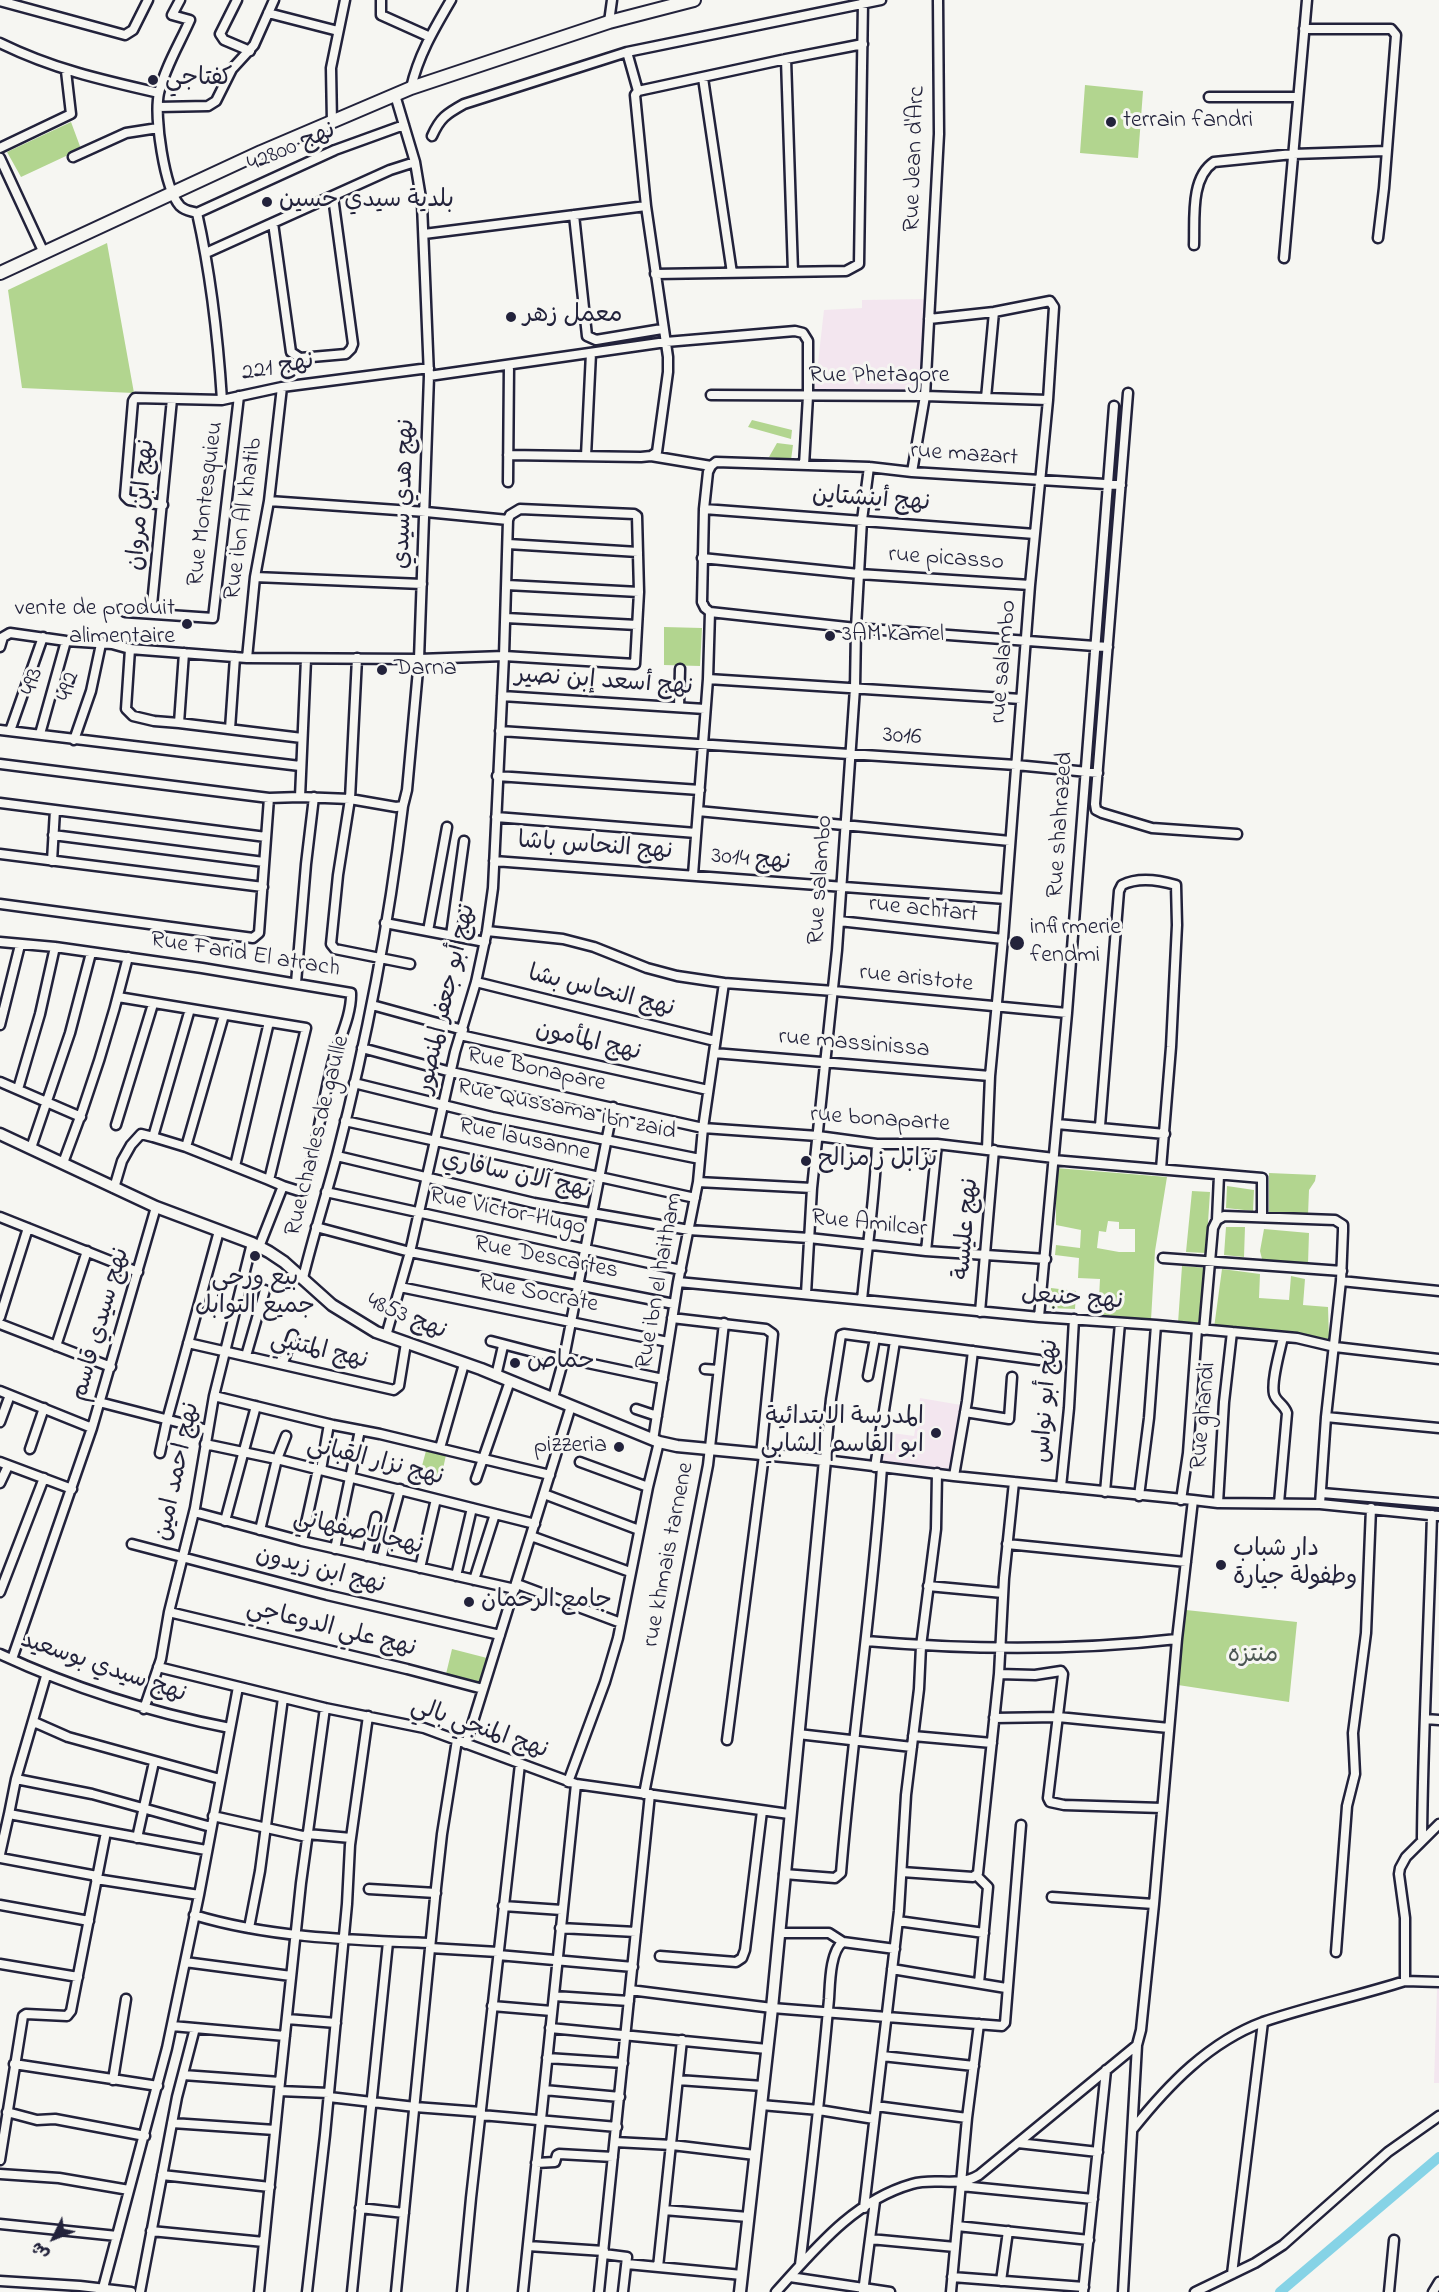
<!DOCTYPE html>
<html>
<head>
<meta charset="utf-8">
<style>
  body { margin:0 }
  #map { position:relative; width:1439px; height:2292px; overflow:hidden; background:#f6f6f2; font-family:"Indie Flower","Playpen Sans Arabic",sans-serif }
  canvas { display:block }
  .north { position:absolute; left:24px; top:2208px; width:60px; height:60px; -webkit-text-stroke:4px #f6f6f2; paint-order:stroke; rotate:227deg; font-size:16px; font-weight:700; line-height:24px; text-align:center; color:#22223b }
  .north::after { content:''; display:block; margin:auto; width:21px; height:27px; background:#22223b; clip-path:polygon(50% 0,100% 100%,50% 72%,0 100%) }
</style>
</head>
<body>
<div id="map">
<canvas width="1439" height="2292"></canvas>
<div class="north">ش</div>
</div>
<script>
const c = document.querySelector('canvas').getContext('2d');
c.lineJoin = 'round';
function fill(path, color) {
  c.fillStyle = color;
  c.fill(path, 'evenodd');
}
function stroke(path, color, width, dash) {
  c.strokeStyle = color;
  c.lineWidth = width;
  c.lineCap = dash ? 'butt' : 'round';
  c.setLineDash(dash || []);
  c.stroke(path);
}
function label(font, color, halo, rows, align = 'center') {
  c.font = font + ' "Indie Flower","Playpen Sans Arabic",sans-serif';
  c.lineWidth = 6;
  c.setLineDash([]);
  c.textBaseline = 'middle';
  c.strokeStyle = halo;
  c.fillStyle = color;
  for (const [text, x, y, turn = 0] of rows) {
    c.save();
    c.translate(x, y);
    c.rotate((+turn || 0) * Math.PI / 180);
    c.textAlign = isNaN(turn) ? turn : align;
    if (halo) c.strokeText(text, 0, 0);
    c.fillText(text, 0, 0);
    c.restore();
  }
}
fill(new Path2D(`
  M926 299 918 390 819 391 815 389 824 310 862 308V300Z
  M920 1398 961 1405 954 1469 882 1462 885 1432 914 1436Z
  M1437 1988 1439 1989V2083H1434Z`), '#f3e6ef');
fill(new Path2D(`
  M1085 85 1143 91 1138 158 1080 153Z
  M71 122 81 149 21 177 7 152Z
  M107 243 134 393 22 388 8 290Z
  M752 420 792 430 791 439 748 427Z
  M777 443 793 445 791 460 769 457Z
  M664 627 702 628 700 666 664 665Z
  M1056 1168 1167 1177 1155 1251 1151 1320 1098 1317 1100 1279 1078 1278 1079 1258 1055 1255 1056 1245 1080 1248 1081 1230 1056 1225ZM1108 1221 1119 1222V1229H1135V1252H1119L1097 1248 1099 1231 1106 1232Z
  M1269 1173 1316 1175 1315 1181 1309 1190 1308 1215 1269 1212Z
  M1227 1186 1254 1190 1253 1211 1226 1208Z
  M1192 1191 1210 1192 1206 1253 1186 1252Z
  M1226 1227H1245L1244 1257 1224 1255Z
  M1264 1229 1309 1233 1308 1264 1262 1259 1260 1251Z
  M1182 1266 1207 1268 1201 1326 1178 1323Z
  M1222 1269 1260 1274 1259 1298 1289 1300 1291 1276 1305 1279 1303 1305 1328 1307 1329 1339 1214 1328Z
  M1051 1288 1076 1291 1075 1309 1049 1308Z
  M426 1451 446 1455 441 1478 420 1473Z
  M1186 1610 1297 1622 1289 1702 1178 1685Z
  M452 1649 487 1658 481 1683 446 1674Z`), '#b2d58f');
stroke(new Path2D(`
  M1280 2292 1439 2157`), '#86d3e6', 10);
const minor = new Path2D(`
  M180 0 172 15 190 20C180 43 165 67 159 93 154 116 164 188 180 206 185 211 191 211 197 213
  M237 0 220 34 224 40 250 51
  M381 0V15L430 37
  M0 1 125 35 133 30 148 0
  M268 13 338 31
  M609 22 612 0
  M1304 29H1391L1396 35 1384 188 1378 238
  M0 43C53 69 102 80 159 93
  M627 52 638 91
  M786 59 793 272
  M703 78 732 273
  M411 88C418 56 434 29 451 0
  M1209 97H1297
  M158 107 208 106 216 101 232 69 254 45 274 0
  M332 123 331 68 345 0
  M432 136C440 118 446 114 464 104L627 52 881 0
  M0 148 71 114 66 71
  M73 157 126 133 158 128
  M0 158 44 253
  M646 206 635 95 638 91 786 59 863 44
  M197 213 335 150 404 125
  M197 213C211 275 218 337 222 400
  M574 215 587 336 596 340 662 329
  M273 223 291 352 300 358 346 354 351 349 353 344 333 197
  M424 234 646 206 668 357V372L657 452 651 456 641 457 508 455
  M1194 245C1195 219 1190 178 1214 162L1293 154 1386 151
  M206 253 390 170 415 162
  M1284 258 1307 0
  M655 274 846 271 859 264 863 2
  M929 319 994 312 1050 301 1054 307 1048 400 1030 585 1003 939 990 1076 987 1149
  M429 376 666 342 795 331 803 333 808 341V396L804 465
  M1128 393 1095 804 1096 810 1102 813 1152 828 1237 834
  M711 395 925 396 1048 400
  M986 398 994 312
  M586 456 591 353
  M651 456 711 466
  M912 472 925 396 930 303 939 134 938 0
  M508 482 509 365
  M269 501 426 512 508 520
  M163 505 129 500 125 496 133 401 135 398 222 400 282 387 429 368
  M704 509 1035 534
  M508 544 638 552
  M702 558 859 574 1030 585
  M255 577 422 584
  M507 585 639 592
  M125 612 213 618 239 396
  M155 614 152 605 172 399
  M506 618 637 625
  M0 647 3 637 10 633 66 641 112 644 130 649 247 658 419 659 504 656 635 664 639 592 637 516 634 514 520 509 510 515 508 520
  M1108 647 856 628 710 612 705 608 702 602 704 509 708 472 711 466 716 462 869 467 912 472 1121 485
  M130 649 126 709 133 716 154 721 179 723 302 738
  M247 658 255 577 269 501 282 387
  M357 658 350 799 338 875 331 944 335 949 410 964
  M306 659 300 797 350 799 396 807 403 806 407 790 419 659 429 376 422 204 415 162 395 95
  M708 679 1021 699
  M502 696 705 709
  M679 707 680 669
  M179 723 184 653
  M230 729 235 657
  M0 730 300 766
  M10 731 43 637
  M500 731 1016 765 1098 773
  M40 734 66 641
  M74 740 91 691 101 644
  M0 764 269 798 300 797
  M497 776 700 790
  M0 803 266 837
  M698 811 1010 841
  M496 817 696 833
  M53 835 264 862
  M0 854 263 887
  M52 861 55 810
  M494 861 1006 899
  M693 875 708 679 710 612
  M0 904 253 938 259 933 269 798
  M839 921 1003 939
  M385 923 485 942
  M428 931 447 827
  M487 931 563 939 594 947 647 968 677 976 724 983 703 1128 698 1182 678 1282 653 1440
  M451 935 464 841
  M0 942 55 947 202 968 351 993C352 1017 336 1045 331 1069 321 1109 316 1150 304 1190L299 1191 283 1186 259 1247
  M476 982 715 1041
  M296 983 306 864 314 797
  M724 983 834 991 1067 1013
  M118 997 306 1028 269 1180 283 1186
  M372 1005 463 1030
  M0 1025 20 945
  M460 1035 708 1090
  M362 1048 451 1072 703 1128 818 1136 877 1144H937L1054 1158
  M714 1053 990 1076
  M0 1082 81 1117
  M354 1083 492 1117 700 1159
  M18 1089 40 1014 55 947
  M345 1121 695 1198
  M1057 1124 1165 1134
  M116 1125 153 1004
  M1100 1126 1119 891 1122 885C1138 877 1159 880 1176 885L1177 925 1171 1047 1161 1169
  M153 1137 186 1147 269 1180
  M186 1147 224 1015
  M31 1148 70 1033 91 953
  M337 1156 534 1203 689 1230 809 1238 926 1251 1046 1259
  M1053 1160 1262 1178V1217
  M63 1163C89 1096 111 1027 128 957
  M235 1166 269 1022
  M698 1182 812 1188
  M114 1188 122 1161 131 1145 141 1134 153 1137 190 1009
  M326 1192 681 1270
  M0 1217 138 1272
  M1217 1220 1219 1175
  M316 1227 410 1252 674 1304
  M926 1251 937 1144
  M1163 1258 1342 1271
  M303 1278C313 1237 326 1196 337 1155 367 1040 389 923 403 806
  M678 1282 1039 1317 1156 1325 1297 1338 1335 1347 1439 1359
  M400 1287 668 1342
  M1439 1291 1341 1281 1326 1417 1320 1504 1439 1516
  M806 1294 812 1188 837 950 855 688 856 628 862 520 869 467
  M862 1300C867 1248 875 1196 877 1144
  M980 1312 994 1150
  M0 1317 28 1228
  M1039 1317 1067 1013 1114 406
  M672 1318 766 1329 773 1334 761 1455
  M0 1324 111 1367
  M1204 1330 1213 1228 1217 1220 1224 1216 1335 1220 1343 1225V1231L1341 1281
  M386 1336 410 1252 455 1052 476 982 487 931 493 888 504 656 508 520
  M491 1341 564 1360
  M188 1343 394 1390 399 1386 406 1343
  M56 1346 87 1251
  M246 1356 265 1290
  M564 1358 663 1379
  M283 1363 293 1335
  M705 1369 718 1370
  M496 1376 503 1346
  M868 1376 875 1338
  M0 1391 92 1428 156 1207
  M214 1396 333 1425 380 1434 550 1475
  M553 1398 564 1358 613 1107
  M99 1402 208 1430
  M636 1409 657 1416
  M965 1412 1009 1419 1012 1377
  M1326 1417 1439 1428
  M0 1422 10 1395
  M205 1444 281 1460 535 1524
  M440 1448 464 1364
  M30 1449 44 1408
  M160 1453 167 1420 219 1231
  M0 1462 72 1489
  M580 1462 648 1487
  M875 1467 895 1341
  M321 1470 329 1424
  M954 1476 967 1401 973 1351
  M476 1479 510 1381
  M0 1483 8 1466
  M1061 1487 1069 1408 1074 1319
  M1105 1492 1120 1323
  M1322 1493 1439 1503
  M544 1494 639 1530
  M1139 1496 1149 1418 1156 1325
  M1181 1500 1188 1453 1197 1329
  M1193 1500 1218 1503 1320 1504
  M1218 1503 1224 1402 1232 1332
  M1279 1503 1287 1413C1284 1404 1276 1402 1274 1394 1271 1381 1280 1351 1283 1337
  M194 1512 302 1541 515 1589
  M225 1521 256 1406
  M260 1530 277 1459 286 1436
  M531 1536 630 1572
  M302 1541 318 1469
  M132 1544 327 1595 500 1635
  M1007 1544 1186 1562
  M335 1549 360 1430
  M367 1556 376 1517
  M381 1559 400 1489
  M420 1568 436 1499
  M456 1576 472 1508
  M474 1580 495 1514
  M517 1584 621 1623
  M928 1586 1003 1593
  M0 1592 44 1478
  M169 1612 407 1669 483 1689
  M866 1641C970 1650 1073 1651 1177 1639
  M0 1654C75 1689 149 1712 230 1728
  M12 1659 92 1428
  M158 1667 325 1708 424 1728 576 1784 789 1814
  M999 1674 1035 1675 1061 1671 1063 1674 1048 1798 1050 1802 1064 1805 1162 1808
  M46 1676 16 1779 9 1814 206 1850
  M144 1709 161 1659 169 1612 195 1508 214 1396 252 1243
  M994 1718 1058 1717 1169 1728
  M1425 1719 1439 1720
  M34 1722 68 1737 220 1779
  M798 1734 912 1747
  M913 1736 992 1743
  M727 1740 764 1455
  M466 1744 571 1406
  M16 1779 92 1794 211 1827
  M568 1782 605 1682 618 1638 648 1487 659 1442
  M644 1794 708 1465 724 1323
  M213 1816 307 1837
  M1439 1824 1406 1857 1400 1868 1399 1874 1405 1918V1981L1439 1982
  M307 1834 351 1838
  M137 1838 154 1762
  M1422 1838C1423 1731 1429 1623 1432 1515
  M0 1854 9 1814
  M0 1858 97 1876
  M902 1872 973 1877 978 1873 999 1674 1004 1578 1014 1482
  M784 1874 835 1878 841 1873C852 1737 873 1603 882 1467
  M976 1875 988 1887 979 1983
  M96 1879 199 1895
  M369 1889 436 1893
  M1052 1897 1154 1904
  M0 1905 89 1921
  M503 1906 562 1910
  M194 1915C270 1938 352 1940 430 1943
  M898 1921 984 1933
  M249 1928 260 1871 283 1698
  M560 1928 636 1932
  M779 1933H829L843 1942
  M430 1948 498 1952
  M1336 1952 1347 1806 1355 1774 1353 1733 1366 1633 1371 1508
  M498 1955 633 1967
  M660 1956 736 1962 742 1958 745 1950 762 1811
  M185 1962 291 1976
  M0 1964 78 1977
  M892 1969 1006 1988
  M630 1990 772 2008 1002 2026 1005 2023 1021 1825
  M554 1996 629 2001
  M492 2006 552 2011
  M287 2019 336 2023
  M1263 2022C1310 2006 1358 1996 1405 1981
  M172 2026 285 2036
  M550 2028 767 2049
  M882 2056 974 2066
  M547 2058 623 2063
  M14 2064 158 2086
  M183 2075 280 2082 301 1883 325 1708
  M113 2080 126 1999
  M678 2080 763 2086
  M544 2090 620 2097
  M279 2091 329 2093
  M329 2097 415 2107 481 2112
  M761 2105 819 2110 874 2119
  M876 2106 967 2118
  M7 2112 37 2120 55 2119 145 2136
  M481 2115 617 2127
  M172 2123 275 2130
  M1133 2129C1168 2085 1209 2042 1263 2022L1232 2274
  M615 2142 672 2145 755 2155
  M1018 2143 1098 2152
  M0 2160 23 2016 26 2014 67 2016 71 2011 106 1832
  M536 2163 555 2162 557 2155 559 2154 613 2157
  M0 2174 59 2178 129 2190
  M162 2175 270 2187
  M961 2186 1093 2199
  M360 2208 404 2213
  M864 2208 899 1911 906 1795 919 1689 921 1646 936 1529 937 1473
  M664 2210 748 2217
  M0 2224 117 2236
  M957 2226 1089 2240
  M151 2231 264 2242
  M870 2239 955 2247
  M528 2246 604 2251
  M604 2254 627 2257 623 2292
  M627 2264 742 2275
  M800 2265C811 2176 821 2088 829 1999 830 1984 830 1951 843 1942L895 1949
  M658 2267 682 2040
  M790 2277 890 2292
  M952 2277 1084 2287
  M0 2281 80 2286 131 2292
  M1001 2281 1008 2231
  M103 2288 167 2048 199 1895 238 1687
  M140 2292 177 2097 195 2028
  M259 2292 280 2082
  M307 2292 325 2135 347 1904 350 1845 368 1716
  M352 2292 388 1942
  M396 2292 436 1888 442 1834 457 1740
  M462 2292 471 2198 520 1764
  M523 2292 576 1784
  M599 2292 650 1794
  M776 2292C815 2249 853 2201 912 2184 935 2177 957 2188 979 2175L1137 2045 1141 2030 1154 1904 1177 1639 1193 1500 954 1476 825 1460 831 1399 841 1335 844 1334 1039 1360
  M863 2292 875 2201
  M951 2292 967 2118 979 2024
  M1083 2292 1106 2070
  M1123 2292 1137 2045
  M1195 2292 1255 2263 1283 2245 1388 2152 1439 2116
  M1389 2292 1394 2240
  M1433 2292 1439 2282`);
const tertiary = new Path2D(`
  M0 1134 156 1207 252 1243 269 1252 284 1262 332 1305 376 1332 481 1369 659 1442 677 1446 825 1460 772 2008 740 2292`);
const secondary = new Path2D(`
  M0 273 261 152 411 88 609 22 694 0`);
stroke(minor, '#22223b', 13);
stroke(tertiary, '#22223b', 15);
stroke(secondary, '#22223b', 16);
stroke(minor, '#f6f6f2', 8);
stroke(tertiary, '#f6f6f2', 10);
stroke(secondary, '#f6f6f2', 12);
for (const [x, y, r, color] of [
  [153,80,6,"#22223b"],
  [1111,122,6,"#22223b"],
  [267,202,6,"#22223b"],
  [511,317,6,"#22223b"],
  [187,624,6,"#22223b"],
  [830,636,6,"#22223b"],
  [382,670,6,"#22223b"],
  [1017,943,8,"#22223b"],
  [806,1161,6,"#22223b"],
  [255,1256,6,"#22223b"],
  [515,1363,6,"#22223b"],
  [936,1433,6,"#22223b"],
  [619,1447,6,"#22223b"],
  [1221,1565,6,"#22223b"],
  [469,1602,6,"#22223b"]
]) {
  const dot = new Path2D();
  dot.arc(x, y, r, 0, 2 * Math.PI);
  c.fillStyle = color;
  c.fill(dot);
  stroke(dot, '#f6f6f2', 2);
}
label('24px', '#22223b', '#f6f6f2', [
  ["كفتاجي",165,80],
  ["terrain fandri",1123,122],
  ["بلدية سيدي حسين",279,202],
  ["معمل زهر",523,317],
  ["vente de produit",175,610,"right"],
  ["alimentaire",175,638,"right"],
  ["3AM kamel",842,636],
  ["Darna",394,670],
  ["infirmerie",1030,929],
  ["fendmi",1030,957],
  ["تزابل ز مزالح",818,1161],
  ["بيع ورحي",255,1280,"center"],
  ["جميع التوابل",255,1308,"center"],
  ["حماص",527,1363],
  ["المدرسة الابتدائية",924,1419,"right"],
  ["ابو القاسم الشابي",924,1447,"right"],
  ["pizzeria",607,1447,"right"],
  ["دار شباب",1233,1551],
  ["وطفولة جيارة",1233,1579],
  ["جامع الرحمان",481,1602]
], 'left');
label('24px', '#22223b', '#f6f6f2', [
  ["نهج 42800",292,149,-23],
  ["Rue Jean d'Arc",916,159,-88],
  ["نهج 221",278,369,-10],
  ["Rue Phetagore",879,377],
  ["rue mazart",964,456,4],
  ["نهج هدي سيدي",406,494,-88],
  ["نهج أينشتاين",871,501,4],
  ["Rue Montesquieu",207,504,-83],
  ["نهج ابن مروان",143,505,-85],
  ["Rue ibn Al khatib",245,519,-82],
  ["rue picasso",946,560,4],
  ["rue salambo",1005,662,-85],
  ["493",34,682,-74],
  ["نهج أسعد إبن نصير",604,683,4],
  ["492",70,687,-74],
  ["3016",902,738,4],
  ["Rue shahrazed",1062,825,-86],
  ["نهج النحاس باشا",595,848,4],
  ["نهج 3014",751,861,5],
  ["Rue salambo",822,880,-86],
  ["rue achtart",923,911,6],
  ["Rue Farid El atrach",245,956,9],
  ["rue aristote",916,980,6],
  ["نهج النحاس بشا",601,993,14],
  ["نهج أبو جعفر المنصور",448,999,-77],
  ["نهج المأمون",588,1043,13],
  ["rue massinissa",854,1045,5],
  ["Rue Bonapare",536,1071,12],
  ["Rue Qussama ibn zaid",566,1111,12],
  ["rue bonaparte",880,1121,4],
  ["Rue charles de gaulle",319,1136,-76],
  ["Rue lausanne",524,1141,12],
  ["نهج آلان سافاري",516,1177,12],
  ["Rue Victor-Hugo",507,1213,12],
  ["Rue Amilcar",869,1225,6],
  ["نهج عليسة",968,1229,-85],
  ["Rue Descartes",546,1259,11],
  ["Rue ibn el haitham",661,1281,-80],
  ["Rue Socrate",538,1295,11],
  ["نهج حنبعل",1072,1300,4],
  ["نهج 4853",406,1318,23],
  ["نهج سيدي قاسم",102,1325,-74],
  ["نهج المتنبي",319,1352,13],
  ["نهج أبو نواس",1048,1401,-86],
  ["Rue ghandi",1205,1416,-85],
  ["نهج نزار القباني",375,1463,14],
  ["نهج احمد امين",179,1472,-78],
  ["نهجالاصفهاني",358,1534,13],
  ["rue khmais tarnene",670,1555,-79],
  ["نهج ابن زيدون",320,1572,14],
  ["نهج علي الدوعاجي",331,1630,14],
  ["نهج سيدي بوسعيد",103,1669,19],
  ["نهج المنجي بالي",479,1730,19]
]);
label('24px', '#4d5854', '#f6f6f2', [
  ["منتزه",1253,1657]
]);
</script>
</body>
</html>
